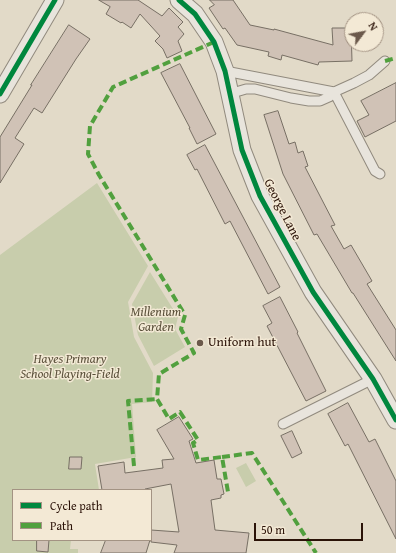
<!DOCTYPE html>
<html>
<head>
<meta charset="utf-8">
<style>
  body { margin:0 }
  #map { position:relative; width:396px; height:553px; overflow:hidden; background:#e2dac8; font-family:"Gentium Book Plus",serif }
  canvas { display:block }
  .legend { position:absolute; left:12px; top:489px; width:140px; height:52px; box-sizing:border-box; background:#f3e9d5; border:1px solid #a39383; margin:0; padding:5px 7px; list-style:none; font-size:12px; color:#2b1308 }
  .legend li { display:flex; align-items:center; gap:8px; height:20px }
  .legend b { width:20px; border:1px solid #a39383 }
  .north { position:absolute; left:344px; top:12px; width:40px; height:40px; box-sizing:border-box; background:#f3e9d5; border:1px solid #a39383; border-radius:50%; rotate:58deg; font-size:11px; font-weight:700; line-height:16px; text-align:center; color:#2b1308 }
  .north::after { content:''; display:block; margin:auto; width:14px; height:18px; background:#6b594b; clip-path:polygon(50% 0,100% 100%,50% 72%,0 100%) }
  .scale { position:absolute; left:254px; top:523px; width:109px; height:18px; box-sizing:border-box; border:2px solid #2b1308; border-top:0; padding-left:5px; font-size:12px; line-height:14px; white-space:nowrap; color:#2b1308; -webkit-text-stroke:3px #f3e9d5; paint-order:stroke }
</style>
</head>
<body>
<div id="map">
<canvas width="396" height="553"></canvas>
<ul class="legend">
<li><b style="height:5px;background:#00873e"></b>Cycle path</li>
<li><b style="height:5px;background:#51a03e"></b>Path</li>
</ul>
<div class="north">N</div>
<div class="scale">50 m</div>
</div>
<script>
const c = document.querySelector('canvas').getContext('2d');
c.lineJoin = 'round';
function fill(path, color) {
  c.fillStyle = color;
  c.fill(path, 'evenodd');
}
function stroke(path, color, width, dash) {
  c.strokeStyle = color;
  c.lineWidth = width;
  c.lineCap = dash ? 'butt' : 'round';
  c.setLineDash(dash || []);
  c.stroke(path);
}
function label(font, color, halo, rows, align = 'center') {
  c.font = font + ' "Gentium Book Plus",serif';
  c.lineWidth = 3;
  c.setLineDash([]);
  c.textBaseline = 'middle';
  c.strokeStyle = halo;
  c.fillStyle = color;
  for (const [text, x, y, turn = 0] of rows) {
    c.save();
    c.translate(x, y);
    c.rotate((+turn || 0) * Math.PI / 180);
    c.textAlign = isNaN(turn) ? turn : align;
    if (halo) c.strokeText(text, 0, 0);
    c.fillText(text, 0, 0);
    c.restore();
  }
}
fill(new Path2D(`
  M97 183 148 266 128 302 134 337 153 373 152 402 132 404 136 457 95 464 99 490H13V540H71L70 549H78V553H0V255Z
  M150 272 178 317 175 329 185 347 154 366 138 335 132 304Z
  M246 463 256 481 246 487 236 468Z`), '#c8cdac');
const building = new Path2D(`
  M99 0H138L162 16 169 8 183 22 178 27 184 34 178 41 182 51 167 58 163 49 155 41 160 36 140 14 131 28 122 22 121 23 106 14 110 7Z
  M210 0H233L250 25 274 30V29L333 45 332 28H351L352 61 319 62 318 65 282 55 281 60 268 56 269 52 237 45 225 28 223 29 209 8 214 5Z
  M69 25 90 39 76 59 42 113 34 108 15 138 24 144 0 183V137L32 85H31Z
  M180 64 216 134 197 144 189 128H190L161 73Z
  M396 83V121L365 137 357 121 369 115 361 101Z
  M278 111 289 144 295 142 298 153 303 151 308 166 305 167 335 225 331 226 344 249 351 245 372 281 367 284 396 330V361L353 293H352L317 234 314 235 283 174 264 115Z
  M205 145 280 287 268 294 230 221 225 224 197 169 195 170 187 155Z
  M280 297 298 332 297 333 326 391 306 401 267 326 272 323 263 306Z
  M348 403 369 442 375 439 396 481V539L348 444 345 446 328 414Z
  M179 417 193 439 189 441 196 463 214 460 217 479H221L224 494 221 495V498L211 500 215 530 249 533 246 553H174L177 545 151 542V530L179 532 171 484 145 489V490H102L98 466 124 462 125 473 163 468 162 460 174 459 157 430Z
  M292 431 302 453 292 458 281 436Z
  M70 457H82L81 469H69Z
  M37 540H49L48 552 37 551Z
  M106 540H150L146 553H101Z`);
fill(building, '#d0c2b6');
stroke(building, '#776f64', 1);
const lane = new Path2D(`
  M225 71 334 92 354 83 369 75 385 61
  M229 94 246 89H255L291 98 309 101H320L329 97 334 92 375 171 380 174
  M283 424 373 379`);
const street = new Path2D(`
  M179 0 195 14 214 42 225 71 242 150 260 196 313 292 373 379 396 420
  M0 94 55 0`);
stroke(lane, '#918a7e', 11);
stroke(street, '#918a7e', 19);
stroke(lane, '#e8e4dc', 9);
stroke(street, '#e8e4dc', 17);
stroke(new Path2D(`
  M214 42 113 87 90 126 88 154 99 175 185 315 181 329 194 353 159 374 157 399 169 419 180 412 198 440 193 443 198 460 222 457 228 492
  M385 61 396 58
  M222 457 252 453 316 553
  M134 466 128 401 157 399`), '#51a03e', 4, [8, 4]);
stroke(new Path2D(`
  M179 0 195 14 214 42 225 71 242 150 260 196 313 292 373 379 396 420
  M0 94 55 0`), '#00873e', 5);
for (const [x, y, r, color] of [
  [200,343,4,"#6b594b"]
]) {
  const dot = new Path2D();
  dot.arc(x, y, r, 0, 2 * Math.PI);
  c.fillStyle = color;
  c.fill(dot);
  stroke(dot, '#f3e9d5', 1.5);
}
label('13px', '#2b1308', '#f3e9d5', [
  ["George Lane",282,210,63]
]);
label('italic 13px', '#5a503a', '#f3e9d5', [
  ["Millenium",156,313],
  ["Garden",156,328],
  ["Hayes Primary",70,360],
  ["School Playing-Field",70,375]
]);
label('13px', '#2b1308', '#f3e9d5', [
  ["Uniform hut",208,343]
], 'left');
</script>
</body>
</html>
